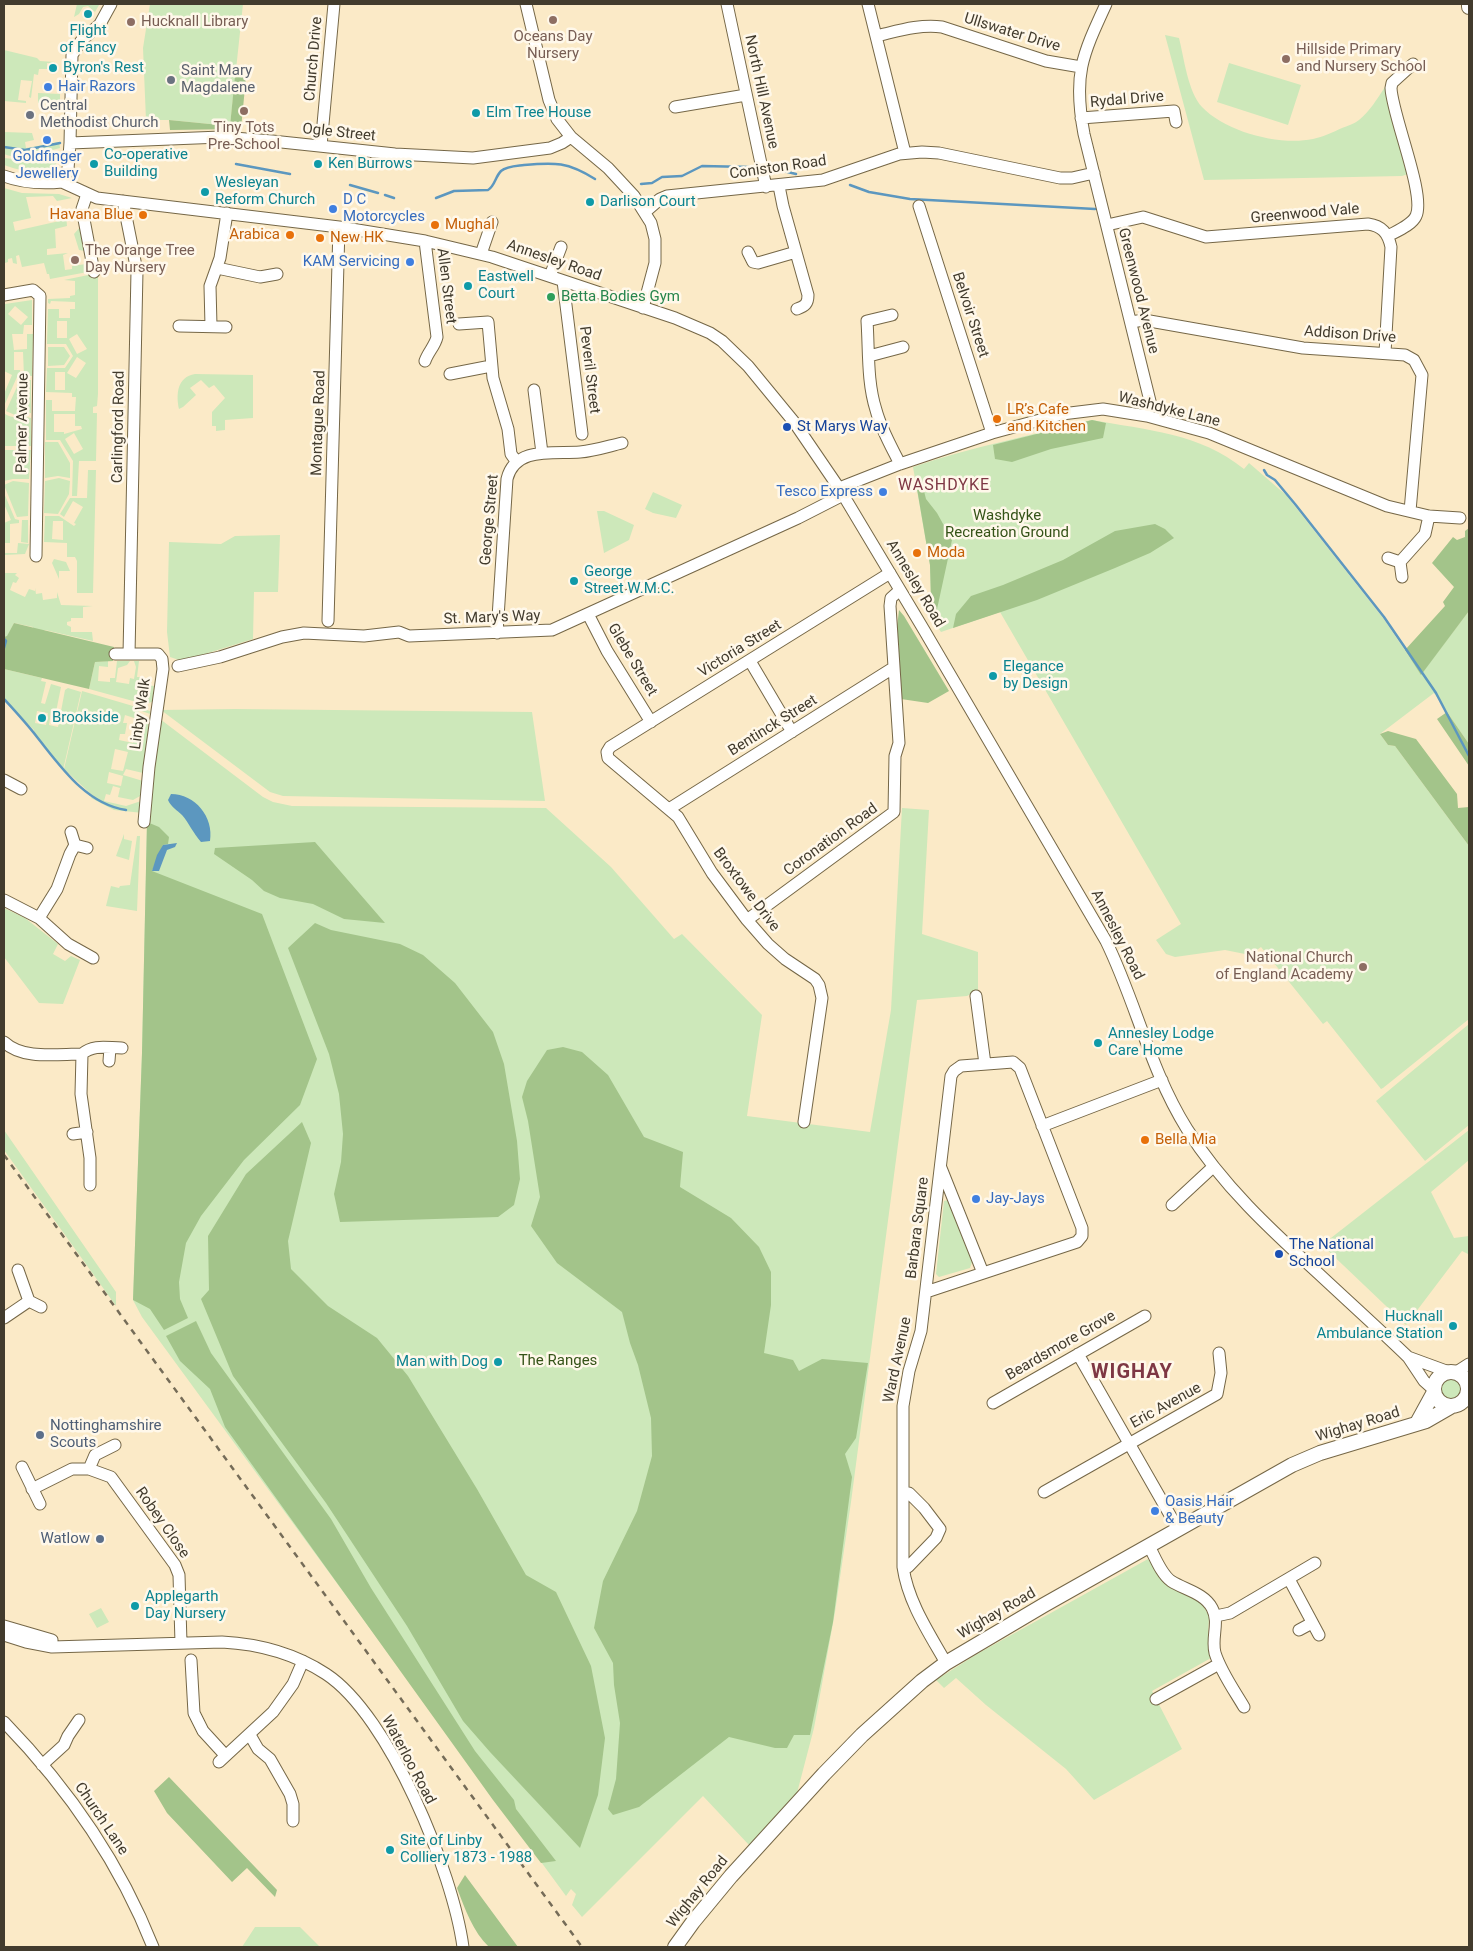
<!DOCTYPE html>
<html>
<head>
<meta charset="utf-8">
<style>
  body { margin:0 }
  #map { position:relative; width:1473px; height:1951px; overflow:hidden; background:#fbeac7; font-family:Roboto,sans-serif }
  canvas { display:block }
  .frame { position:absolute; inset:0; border:5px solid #423b2d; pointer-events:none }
</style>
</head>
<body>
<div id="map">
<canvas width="1473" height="1951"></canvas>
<div class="frame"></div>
</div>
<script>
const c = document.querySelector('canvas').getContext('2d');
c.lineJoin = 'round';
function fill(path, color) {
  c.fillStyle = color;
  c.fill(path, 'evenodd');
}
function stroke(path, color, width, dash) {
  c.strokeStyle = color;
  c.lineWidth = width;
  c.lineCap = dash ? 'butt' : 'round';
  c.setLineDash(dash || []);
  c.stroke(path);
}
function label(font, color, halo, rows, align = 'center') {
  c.font = font + ' Roboto,sans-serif';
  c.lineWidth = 5;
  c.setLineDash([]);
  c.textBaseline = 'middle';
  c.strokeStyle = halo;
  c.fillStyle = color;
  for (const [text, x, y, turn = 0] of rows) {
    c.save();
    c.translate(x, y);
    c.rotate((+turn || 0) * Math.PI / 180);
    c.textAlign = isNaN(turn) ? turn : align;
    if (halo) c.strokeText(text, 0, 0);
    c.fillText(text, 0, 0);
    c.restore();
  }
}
fill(new Path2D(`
  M77 4 99 5 95 12 88 6 83 7 79 14 74 17Z
  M150 4H243L230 126 169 120H146L143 48Z
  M1165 35 1179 38C1184 58 1188 92 1202 107 1226 132 1279 146 1313 139 1323 137 1333 132 1342 128 1347 126 1354 124 1359 120 1370 111 1377 99 1385 87L1408 174 1402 176 1204 180Z
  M4 50 37 58 40 61 55 62V64L47 63V69H39L38 75 34 74 31 98 29 97 32 81 21 80 18 100 26 101V103L4 101Z
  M1229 63 1301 85 1288 125 1217 102Z
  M38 93 60 94V104L38 103Z
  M4 132 32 133 34 140 25 142 26 148 59 142 60 148C43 152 21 161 4 154Z
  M59 152C58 157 57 164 54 167 44 178 15 169 4 165V158L23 160Z
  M4 188 22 193 59 194 72 198 57 201 53 196 26 197 31 218 13 222 15 231 64 220 63 215 66 214 67 226 55 229 56 248 47 249V255L68 253 63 255 65 270 72 269V266L86 264 85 251 79 250 74 234 81 226 93 271 50 279 49 274H47L44 263 22 267 19 255 16 256 17 264 13 263 12 258 8 259V262L5 263 4 267Z
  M98 273V394L97 406 93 407V413H97L96 461H79L77 496H72L73 461 60 440H46V400H52V411H75L76 397H72V393L46 392 47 368H65L73 356 66 344H47L48 309H59V318H70V309H75V302L51 301 50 304 48 303V299L70 298V296L75 295V281L64 280ZM57 321H67V338H57ZM77 334 87 349 77 354 69 339ZM77 357 86 363 76 378 67 373ZM55 372H65V390H55ZM54 412V414H75V426H81L82 429 64 434V432H54ZM74 433 83 449 74 454 65 439Z
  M32 300V325H24L23 334H12L14 350 27 349V334H33L32 376H24L23 352H14V370H20V376L17 377 4 406V394L12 375 4 371 5 304ZM15 306 28 317 21 325 8 314Z
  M48 347H64L70 356 64 365 48 366Z
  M195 374 253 375V418L225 420V430L216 431V426H212V412L225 398 214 385 209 388 201 380 190 388 196 395 183 407 179 409C176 394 177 377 195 374Z
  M20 380H31V413L15 415 6 411Z
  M5 414C14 420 21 415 31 418V446H5Z
  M1092 420C1146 430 1200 433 1244 469L1249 463 1286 495 1383 618 1421 674 1469 611V744L1434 693 1380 734 1388 745 1395 746 1469 846V1019L1383 1088 1381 1089 1327 1021 1323 1024 1261 947 1250 955 1225 950 1175 957 1166 954 1156 940 1181 924 1000 612 941 632 926 610 931 600 930 565 913 467C972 447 1032 435 1092 420Z
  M45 442H58L70 463V478L58 476 45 478Z
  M4 450H31L29 479H13L4 481Z
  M88 470H96L93 593H77V561L75 557H67V543L44 542 45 516H59L74 526 76 524 74 523 83 507 73 501 64 517 60 514 70 498H87ZM53 521H63V540L52 539Z
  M59 478 70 481 69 494 58 514 44 513 45 481Z
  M13 481 29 483 28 516 17 517 4 485Z
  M653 492 682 505 676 518 653 513 645 509Z
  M4 493 15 519 19 520V523L10 524V543H4V546V523L11 520 4 504Z
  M597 511H604L634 525 629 540 604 553Z
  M22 520H28V543L21 542Z
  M280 535 278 592H254L253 639 189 659 179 660 170 657 167 632 169 542 221 544 235 536Z
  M18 543 29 544 25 554 4 555V553H17Z
  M54 559 66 562 70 571H59V579L52 563Z
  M4 573H17L15 575 19 578 16 583 13 582 10 590 25 597 29 589 35 591V588L36 594 42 593 43 600 57 598V592L61 605 93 606 83 607V618H71V621L67 622V625L71 627V632H92L93 641 45 630 43 631 33 629V627L14 623 7 637H4Z
  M108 661V667L99 666 98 681 110 682V678H115L117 661H130L127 665 118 668 116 682 129 684 130 678 134 679 136 667 134 661H139L137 677H140V684L154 686 155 671 153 699 152 702 144 704 89 689 95 662Z
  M4 669 42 678 41 681 46 682 41 703 45 704 51 684 61 687 56 712H51L49 725 58 727 65 690 68 688 81 692 63 770 33 733 34 730 4 701ZM37 711 48 713 46 725 35 723Z
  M82 691 150 711V714L139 710 137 719 125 715 123 723H127L125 734H120L119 740 133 743 139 719 149 720 143 773 126 769 123 775 143 781 142 795 133 800 118 797 120 788 113 786 110 795 106 794 104 801 126 806 144 800 143 813 114 810 91 798 92 795 64 769ZM115 749 128 752 123 771 111 769ZM109 772 123 776 121 786 107 783Z
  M235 709 532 712 545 801 283 796 270 792 161 710Z
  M160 719 263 797 273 802 292 806 546 808 611 867 674 939 682 934 762 1015 747 1116 870 1132 891 1010 902 808 929 810 922 934 978 952V990L967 996 917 1000 851 1502 835 1612 814 1728 797 1793 749 1845 703 1796 582 1917 572 1905 576 1894 571 1889 566 1896 142 1317 133 1300 142 1053 147 822Z
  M124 834V839L132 841 129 860 116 856Z
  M137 836H140L137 911 106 906 111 886 119 888 120 886 130 885Z
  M4 908 25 918 58 944 53 954 65 961 71 956 80 960 63 1004 39 1003 4 957 5 947 4 944Z
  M1469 1024V1125L1425 1161 1376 1101Z
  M4 1130 116 1292V1306L4 1150Z
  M1469 1130V1160L1431 1192 1454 1238 1469 1236 1468 1254 1462 1251 1406 1325 1322 1245Z
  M948 1200 972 1262 970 1268 939 1277 936 1274 944 1201Z
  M1439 1389a12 12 0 1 1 24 0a12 12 0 1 1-24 0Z
  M1148 1559 1163 1581 1201 1602 1209 1616 1208 1636 1211 1658 1152 1691 1182 1749 1094 1800 1066 1769 986 1705 956 1678 944 1688 936 1680 977 1654Z
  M101 1608 109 1622 97 1628 89 1614Z
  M255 1927H300L320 1947H242Z`), '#cde8ba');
fill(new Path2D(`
  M235 76 246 77 241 129 170 130 169 120 230 126Z
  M1092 420 1106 423 1103 438 1051 449 1012 462 995 459 993 445Z
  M915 477 921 479 926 499 937 513 952 540 934 623 926 610 931 600 930 565Z
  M1155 524 1165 529 1174 538 1150 553 1115 568 1037 600 953 628 956 614 971 596 1003 585 1063 560 1115 531Z
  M1469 528V611L1421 675 1405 650 1445 606 1443 602 1454 587 1432 563 1453 537 1457 540 1465 537V531Z
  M899 610 904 616 949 691 928 703 901 699 897 627Z
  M14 623 114 647 113 661 95 662 89 689 4 669V637L7 636Z
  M1447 712 1469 744V766L1437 719Z
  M1388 731 1416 739 1457 794 1458 808 1469 807V846L1395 746 1388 745 1380 734Z
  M147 822 159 827 169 837 168 844 163 845 152 871 262 914 317 1059 300 1105 244 1160 201 1216 186 1243 179 1282 180 1299 188 1318 164 1330 150 1309 133 1300 142 1053Z
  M315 842 385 923 344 919 313 904 280 898 264 891 252 880 214 854 215 848Z
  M315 923 331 930 400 944 423 955 455 983 493 1032 504 1064 517 1141 520 1179 514 1205 498 1217 340 1222 334 1194 341 1162 343 1134 339 1094 329 1054 288 948Z
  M563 1047 582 1052 608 1075 644 1137 683 1152 680 1187 731 1218 759 1247 771 1272V1305L764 1353 793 1360 799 1371 822 1359 868 1363 856 1438 845 1454 852 1477 833 1622 810 1735H794L787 1748H775L729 1737 639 1807 613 1815 608 1809 616 1779 620 1723 614 1685 613 1663 594 1628 603 1581 637 1511 652 1456 651 1418 638 1365 630 1343 622 1312 557 1263 531 1226 540 1197 528 1121 522 1097 527 1081 547 1050Z
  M302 1122 311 1143 288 1241 291 1269 328 1306 377 1338 408 1376 477 1489 526 1575 556 1592 591 1666 605 1738 598 1795 580 1848 490 1752 463 1721 407 1626 326 1503 233 1376 201 1299 209 1290 208 1236 246 1174Z
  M196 1321 211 1353 331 1519 371 1588 475 1751 514 1800 516 1809 556 1861 541 1863 493 1800 225 1427 210 1389 180 1361 166 1336Z
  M169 1777 277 1890 275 1897 247 1868 232 1882 167 1813 154 1791Z
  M465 1875 518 1947H489C473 1932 465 1909 457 1888Z`), '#a3c48a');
fill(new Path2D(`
  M171 794C195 794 214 817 210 841L201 842C193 833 189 823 182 815 177 810 171 807 168 800Z
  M177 843 175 847 167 850 159 871H152L157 855 163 845Z`), '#5c97bf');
stroke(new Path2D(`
  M4 147 25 150 60 143
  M236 164 290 174
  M775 169 796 174
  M641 184 652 183 662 177 682 176 702 166 750 167
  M350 185 378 193
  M850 185 869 192 910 199 1095 209
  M385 195 394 198
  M436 198 454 191 488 190C495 186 495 177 501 171 507 166 517 166 524 165 555 162 568 162 595 179
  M1264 470 1267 475 1275 480 1295 504 1384 617 1436 693 1469 756
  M4 639 6 641 4 648
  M4 699C15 711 27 724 37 737 61 767 86 804 126 810`), '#5c97bf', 2.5);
const minor = new Path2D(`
  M526 4 549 100 557 119 571 137 608 168 634 196 651 223 655 239V263L643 308
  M727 4 766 187
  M868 4 905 153
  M1106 4C1082 56 1073 75 1084 134L1150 401 1147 416
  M876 36C898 31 919 24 942 27L1046 61 1081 67
  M675 107 746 95
  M1081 118 1174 111 1176 122
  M70 143 221 137 272 141 395 154 473 158 550 148 562 143 571 137
  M321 146 334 4
  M4 176C23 183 42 184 62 182
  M62 182 97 198 339 227 425 241 492 257 675 318 710 333 722 341 748 366 794 422 839 488 924 630 1106 941C1136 1002 1150 1070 1187 1129 1222 1185 1271 1230 1319 1274 1349 1302 1379 1329 1408 1357L1424 1381 1434 1390
  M62 182 68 169 70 143 72 55 81 41 100 24 111 4
  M779 186 783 206 808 295C808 304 805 306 797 309
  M87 194 82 209 94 272
  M123 201 137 271 129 654
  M919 206 992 433
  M645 212 660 199 667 196 823 180 899 154 922 152 939 153 1060 178H1072L1094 173
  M1107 225 1143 217 1206 237 1368 224C1382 226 1388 233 1391 247L1385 353
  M1388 236C1397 231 1412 225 1416 216 1426 195 1392 115 1391 88L1392 83 1413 64
  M748 252 753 262 758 263 796 252
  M481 254 492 222
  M217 268 260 277 277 274
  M550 276 561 247
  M563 281 582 434
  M4 295 33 290 40 296 36 556
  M892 315 867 321C869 350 867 382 876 410 881 429 891 446 900 464
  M1131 322 1144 320 1303 348 1405 355 1414 360 1422 375 1410 511
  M459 324 488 322 493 378 508 429 511 454 516 461
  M179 326 226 327
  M211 326 210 286 220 258 227 213
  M869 356 903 347
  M425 361C428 352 435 346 437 337L425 241
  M450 374 491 366
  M534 390 542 453
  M839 488 900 464 992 433 1062 414 1103 409 1147 416 1209 433 1387 506 1429 516 1460 518
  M1388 558 1400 562 1402 577
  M1400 562 1425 534 1429 516
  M588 614 607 651 651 722
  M328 621 339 227
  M497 633 507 479C515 446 554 454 580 452 594 451 609 446 622 443
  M115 654H158L162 659 163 669 149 767 144 822
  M750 661 792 732
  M178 666 220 657 282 637 304 633 364 636 399 632 409 636 552 630 798 518 843 495
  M4 780 21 789
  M669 809 893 668
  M71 832 75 845 87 848
  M4 900 39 918 68 944 93 958
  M39 918 57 889 70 854 75 845
  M747 920 894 812 895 756 899 743 890 606 891 598 900 590
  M976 996 985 1064
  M4 1042C23 1060 57 1054 82 1054 94 1044 107 1048 122 1048
  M82 1054 81 1094 90 1158V1185
  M109 1061 110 1048
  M804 1122 822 998 819 985 815 979 785 959 768 944 747 920 712 873 678 817 608 758 607 752 610 747 890 573
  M1042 1126 1162 1080
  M73 1134 87 1132
  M941 1168 983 1273
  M1172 1205 1213 1167
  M926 1292 1077 1242 1082 1236V1228L1020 1068 1013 1062 961 1066 954 1071 951 1076 921 1331 909 1371 903 1406V1567C908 1602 929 1633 946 1663
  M29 1301 41 1307
  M4 1318 29 1301 18 1270
  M1078 1354 1178 1529
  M1408 1357 1449 1372
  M1455 1373 1469 1364
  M1467 1384 1469 1382
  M993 1403 1145 1316
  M22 1467 40 1504
  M89 1469 95 1455 115 1445
  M32 1489 72 1469H89L111 1477 175 1565 179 1575 181 1643
  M1044 1492 1217 1394 1221 1373 1219 1353
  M903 1493H909L924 1508 940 1529 936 1538 908 1567H903
  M1149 1546C1155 1557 1161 1574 1171 1581 1185 1590 1204 1593 1212 1608 1220 1623 1211 1637 1215 1653 1221 1672 1234 1690 1244 1707
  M1289 1579 1319 1635
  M1216 1616 1230 1613 1315 1563
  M4 1626 52 1640
  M1299 1630 1312 1623
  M4 1635 26 1642 52 1647 222 1642C260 1644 294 1653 326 1674 390 1716 453 1873 463 1947
  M191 1660 194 1713 203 1731 225 1755
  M1156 1699 1219 1664
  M4 1722C68 1788 119 1861 153 1947
  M250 1735 258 1749 270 1759 290 1794 293 1804V1821
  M219 1762 273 1712 293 1684 303 1661
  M42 1765 64 1745 68 1736 79 1720`);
const major = new Path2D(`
  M1469 4V7
  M1434 1389a17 17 0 1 1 34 0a17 17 0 1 1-34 0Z
  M1417 1423 1434 1392
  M675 1947 693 1922 731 1876 824 1774 862 1735 922 1681 946 1663 1044 1605 1292 1465 1320 1453 1426 1421 1452 1406`);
stroke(minor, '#756747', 13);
stroke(major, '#756747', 16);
stroke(minor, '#fff', 11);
stroke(major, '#fff', 14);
stroke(new Path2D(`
  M4 1155 582 1947`), '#756c58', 2.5, [6, 6]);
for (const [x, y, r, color] of [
  [88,14,5,"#0f9aa8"],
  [553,20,5,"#8d6e63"],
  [131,22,5,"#8d6e63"],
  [1286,59,5,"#8d6e63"],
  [53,68,5,"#0f9aa8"],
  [171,80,5,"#6b7280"],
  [48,87,5,"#3f7fe0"],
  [244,111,5,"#8d6e63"],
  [476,113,5,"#0f9aa8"],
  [30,115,5,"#6b7280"],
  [47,140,5,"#3f7fe0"],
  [94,164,5,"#0f9aa8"],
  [318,164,5,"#0f9aa8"],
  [205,192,5,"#0f9aa8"],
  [590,202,5,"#0f9aa8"],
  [333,209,5,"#3f7fe0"],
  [143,215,5,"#e8710a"],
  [435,225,5,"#e8710a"],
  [290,235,5,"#e8710a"],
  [320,238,5,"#e8710a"],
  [75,260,5,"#8d6e63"],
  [410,262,5,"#3f7fe0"],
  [468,286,5,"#0f9aa8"],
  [551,297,5,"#2e9e5b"],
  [997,419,5,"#e8710a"],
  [787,427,5,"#1a4fb4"],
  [883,492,5,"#3f7fe0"],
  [917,553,5,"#e8710a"],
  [574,581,5,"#0f9aa8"],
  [993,676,5,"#0f9aa8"],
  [42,718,5,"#0f9aa8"],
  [1363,967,5,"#8d6e63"],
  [1098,1043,5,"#0f9aa8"],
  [1145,1140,5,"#e8710a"],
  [976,1199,5,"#3f7fe0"],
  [1279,1254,5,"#1a4fb4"],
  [1453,1326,5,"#0f9aa8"],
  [498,1362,5,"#0f9aa8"],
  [40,1435,5,"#5c6f8a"],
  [1155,1511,5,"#3f7fe0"],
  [100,1539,5,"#5c6f8a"],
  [135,1606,5,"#0f9aa8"],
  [390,1850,5,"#0f9aa8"]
]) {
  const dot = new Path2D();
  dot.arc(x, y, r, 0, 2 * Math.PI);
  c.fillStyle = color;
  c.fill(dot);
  stroke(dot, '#fff8ea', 2);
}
label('15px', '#785e54', '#fff8ea', [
  ["Hucknall Library",141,22],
  ["Oceans Day",553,37,"center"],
  ["Nursery",553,54,"center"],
  ["Hillside Primary",1296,50],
  ["and Nursery School",1296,67],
  ["Tiny Tots",244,128,"center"],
  ["Pre-School",244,145,"center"],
  ["The Orange Tree",85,251],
  ["Day Nursery",85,268],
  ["National Church",1353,958,"right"],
  ["of England Academy",1353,975,"right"]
], 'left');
label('15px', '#0d838f', '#fff8ea', [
  ["Flight",88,31,"center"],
  ["of Fancy",88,48,"center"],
  ["Byron's Rest",63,68],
  ["Elm Tree House",486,113],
  ["Co-operative",104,155],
  ["Building",104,172],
  ["Ken Burrows",328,164],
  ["Wesleyan",215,183],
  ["Reform Church",215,200],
  ["Darlison Court",600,202],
  ["Eastwell",478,277],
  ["Court",478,294],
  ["George",584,572],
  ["Street W.M.C.",584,589],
  ["Elegance",1003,667],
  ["by Design",1003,684],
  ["Brookside",52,718],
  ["Annesley Lodge",1108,1034],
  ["Care Home",1108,1051],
  ["Hucknall",1443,1317,"right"],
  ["Ambulance Station",1443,1334,"right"],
  ["Man with Dog",488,1362,"right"],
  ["Applegarth",145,1597],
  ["Day Nursery",145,1614],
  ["Site of Linby",400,1841],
  ["Colliery 1873 - 1988",400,1858]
], 'left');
label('15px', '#423b2d', '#fff8ea', [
  ["Ullswater Drive",1012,33,17],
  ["Church Drive",314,59,-85],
  ["North Hill Avenue",761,92,78],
  ["Rydal Drive",1127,100,-5],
  ["Ogle Street",339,133,6],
  ["Coniston Road",778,168,-8],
  ["Greenwood Vale",1305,214,-5],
  ["Annesley Road",554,261,19],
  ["Allen Street",446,286,83],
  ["Greenwood Avenue",1138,291,76],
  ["Belvoir Street",970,315,72],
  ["Addison Drive",1350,335,4],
  ["Peveril Street",589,370,83],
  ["Washdyke Lane",1169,410,14],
  ["Palmer Avenue",23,423,-89],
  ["Montague Road",319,423,-88],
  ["Carlingford Road",119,427,-89],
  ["George Street",490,520,-85],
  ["Annesley Road",915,584,59],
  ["St. Mary's Way",492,618,-2],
  ["Victoria Street",740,649,-32],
  ["Glebe Street",632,660,59],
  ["Linby Walk",141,714,-82],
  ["Bentinck Street",773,726,-32],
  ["Coronation Road",831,840,-36],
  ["Broxtowe Drive",746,890,53],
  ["Annesley Road",1117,935,63],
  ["Barbara Square",918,1228,-83],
  ["Beardsmore Grove",1061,1346,-30],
  ["Ward Avenue",898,1360,-78],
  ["Eric Avenue",1166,1406,-29],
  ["Wighay Road",1358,1425,-17],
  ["Robey Close",162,1523,55],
  ["Wighay Road",997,1614,-30],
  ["Waterloo Road",408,1760,62],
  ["Church Lane",101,1819,56],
  ["Wighay Road",698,1892,-51]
]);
label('15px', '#5b616d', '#fff8ea', [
  ["Saint Mary",181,71],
  ["Magdalene",181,88],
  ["Central",40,106],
  ["Methodist Church",40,123]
], 'left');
label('15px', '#366cbe', '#fff8ea', [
  ["Hair Razors",58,87],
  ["Goldfinger",47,157,"center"],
  ["Jewellery",47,174,"center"],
  ["D C",343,200],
  ["Motorcycles",343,217],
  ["KAM Servicing",400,262,"right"],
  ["Tesco Express",873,492,"right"],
  ["Jay-Jays",986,1199],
  ["Oasis Hair",1165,1502],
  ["& Beauty",1165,1519]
], 'left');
label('15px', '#c56008', '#fff8ea', [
  ["Havana Blue",133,215,"right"],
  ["Mughal",445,225],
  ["Arabica",280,235,"right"],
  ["New HK",330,238],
  ["LR’s Cafe",1007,410],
  ["and Kitchen",1007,427],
  ["Moda",927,553],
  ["Bella Mia",1155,1140]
], 'left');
label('15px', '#27864d', '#fff8ea', [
  ["Betta Bodies Gym",561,297]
], 'left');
label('15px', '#164399', '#fff8ea', [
  ["St Marys Way",797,427],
  ["The National",1289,1245],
  ["School",1289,1262]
], 'left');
label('15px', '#355318', '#fff8ea', [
  ["Washdyke",1007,516],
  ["Recreation Ground",1007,533],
  ["The Ranges",558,1361]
]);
label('15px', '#4e5e75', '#fff8ea', [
  ["Nottinghamshire",50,1426],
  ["Scouts",50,1443],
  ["Watlow",90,1539,"right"]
], 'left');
c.letterSpacing = '1px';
label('16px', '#7e3744', '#fff8ea', [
  ["WASHDYKE",944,486]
]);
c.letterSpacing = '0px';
c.letterSpacing = '1px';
label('bold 20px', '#7e3744', '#fff8ea', [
  ["WIGHAY",1132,1373]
]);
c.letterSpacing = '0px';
</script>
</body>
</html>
